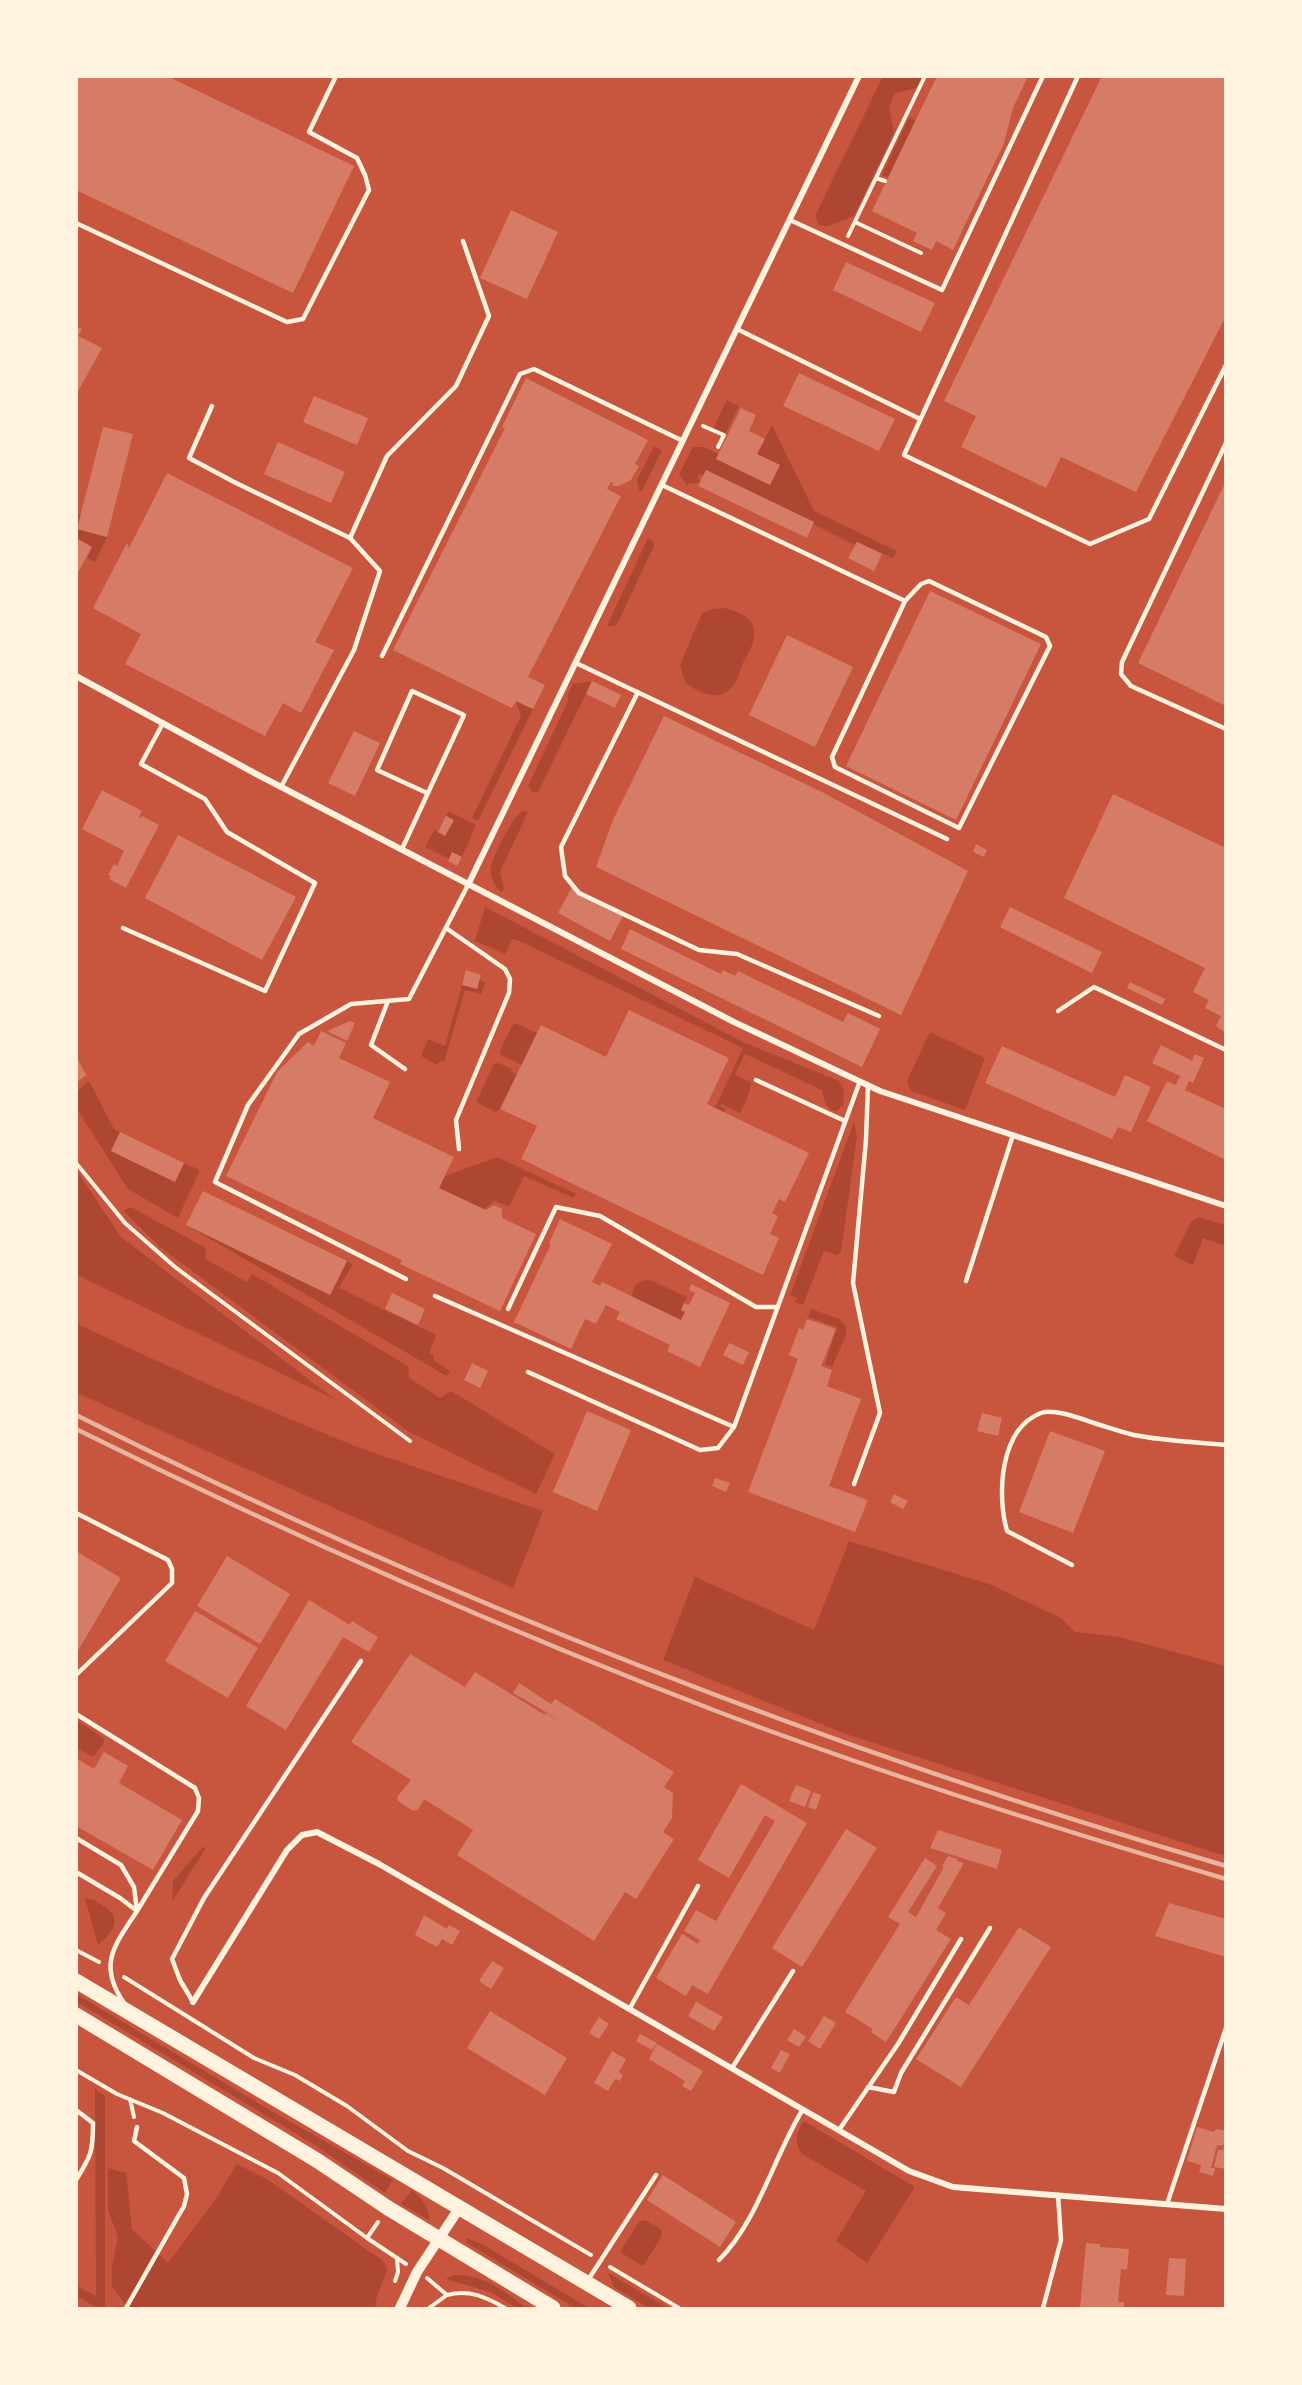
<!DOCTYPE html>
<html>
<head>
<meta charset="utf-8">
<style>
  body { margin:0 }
  #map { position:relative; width:1302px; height:2385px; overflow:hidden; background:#c8553d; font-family:Arial,sans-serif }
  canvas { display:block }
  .frame { position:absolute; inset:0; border:78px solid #fff3e0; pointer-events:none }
</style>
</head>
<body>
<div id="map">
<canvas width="1302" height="2385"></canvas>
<div class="frame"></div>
</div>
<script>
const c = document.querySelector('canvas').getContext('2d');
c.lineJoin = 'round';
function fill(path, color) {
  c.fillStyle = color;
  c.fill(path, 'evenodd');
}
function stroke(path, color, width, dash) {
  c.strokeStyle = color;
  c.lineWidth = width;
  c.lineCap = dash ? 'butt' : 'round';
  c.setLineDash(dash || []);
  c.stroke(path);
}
fill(new Path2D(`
  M883 76 923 77 917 88 895 93 889 107 894 133 854 216 827 226 819 225 815 216Z
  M909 117 915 121 889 178 882 175Z
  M727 400 739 406 725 435 713 429Z
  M772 425 814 511 897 551 893 558 857 542 855 545 813 524 814 522 706 470 703 475 699 474 697 479 700 481 699 483H688L687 486 679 474 693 447H704L718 454 716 459 770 485 779 465 757 454Z
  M654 446 662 450 642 491 639 490 637 480Z
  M76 514 80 516 77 529 107 537 95 562 87 558 92 547 77 538Z
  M648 538 652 540 654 546 618 622 614 626H607Z
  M725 608C735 611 747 615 752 624 759 638 749 651 743 663 740 671 737 682 731 688 718 703 697 692 685 682L680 665 702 613 712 609Z
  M592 681 538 792H532L528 786 569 699 567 697 573 684Z
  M516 701 533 709 478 821 472 818 521 716Z
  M449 811 476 825 462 857 452 852 449 859 425 847 434 830 445 836 453 821 446 816Z
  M523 811 528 812 500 872 504 890 501 892C495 887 489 876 491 867 493 856 513 815 523 811Z
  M485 907 745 1043 839 1081 844 1091 843 1105 836 1111C825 1109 824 1100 822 1090L745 1054 735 1074 751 1083C749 1096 746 1101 740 1113L721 1104 720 1106 725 1109 724 1112 715 1108 743 1048 515 939H512L505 954 475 941Z
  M480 980 485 983 481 994 465 990 444 1062 440 1061 438 1065 421 1056 428 1039 445 1046 462 985Z
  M513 1024H517L537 1033 522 1065 501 1055 500 1051Z
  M930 1032 985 1058 965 1110 911 1091 907 1081Z
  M498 1063 512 1069 511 1072 517 1074 500 1109 495 1112 476 1102 494 1064Z
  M89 1081 114 1129 120 1132 111 1151 175 1182 184 1163 200 1170 178 1218 128 1189 77 1109V1091Z
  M854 1122 857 1136 841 1252 837 1255 824 1251 803 1305 795 1302 797 1298 790 1295Z
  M497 1157 576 1194 574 1198 524 1176 509 1207 495 1201 483 1209 439 1188 445 1176Z
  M77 1171 121 1237 336 1400 77 1275Z
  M131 1207 206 1248 205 1259 247 1282 252 1274 408 1366 409 1378 440 1398 451 1391 555 1454 536 1494 409 1432 160 1247 123 1211Z
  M1198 1217 1225 1225V1246L1203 1238 1193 1265 1174 1256 1191 1222Z
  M186 1225 330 1295 347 1261 353 1264 339 1288 436 1335 429 1353 434 1356 433 1360 450 1371 447 1376Z
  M648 1279 687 1297 681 1309 685 1312 681 1320 631 1296 636 1284Z
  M811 1309 839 1319 846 1326V1335L832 1367 825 1364 837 1327 808 1317Z
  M77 1324 216 1388 357 1447 543 1511 513 1588 77 1393Z
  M849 1541 989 1584 1061 1618 1075 1632 1120 1637 1225 1666V1856L846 1734 663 1660 695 1577 814 1630Z
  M76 1720 104 1738V1743L93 1757 77 1748Z
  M207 1846 172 1902 173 1881 200 1850Z
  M85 1898C93 1898 97 1902 103 1906 124 1917 113 1933 98 1945Z
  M76 1994 268 2109 393 2180 385 2193 315 2145 77 2002Z
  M95 2089 105 2096V2308H98L76 2296 77 2286 96 2296Z
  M804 2121 915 2187 867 2263 836 2241 866 2191 802 2154C793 2142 797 2132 804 2121Z
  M237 2164 267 2179 383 2261 387 2270 377 2296 375 2308H128L112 2287V2267L118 2237 108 2210V2168L126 2173 132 2229 168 2263 215 2200Z
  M412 2190C421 2197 430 2208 429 2220L401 2204Z
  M645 2220 661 2229 662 2236 643 2266 620 2252 639 2222Z
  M467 2238 482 2244 589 2308H575L467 2243Z
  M608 2273 668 2308H649L614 2287Z
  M454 2275C483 2274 504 2291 526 2308H517L490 2292 446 2279Z`), '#ae4732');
fill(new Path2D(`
  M76 76H167L354 166 293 293 76 190Z
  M937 76H1028L1013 108 1004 143 953 250 936 241 932 250 913 241 917 233 872 211Z
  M1102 76H1226V316L1136 492 1061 457 1046 488 961 447 976 416 944 401Z
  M511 210 558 232 527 299 480 278Z
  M846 262 935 303 921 332 833 290Z
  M76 327 82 329 78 336 102 348 76 395Z
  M799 373 895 419 879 451 783 406Z
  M526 378 648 440 635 464 639 466 631 480 618 486H612L613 483 611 482 607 489 621 496 528 677 545 685 533 709 516 701 512 708 393 650 505 428 502 427Z
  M314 396 368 418 357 445 303 422Z
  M741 408 756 415 749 431 765 439 757 454 780 465 770 485 716 459Z
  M103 427 133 434 107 537 77 529Z
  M278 442 345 472 331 503 264 474Z
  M706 470 814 522 807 538 698 486Z
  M167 473 353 568 315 642 334 650 301 713 283 703 265 736 125 664 141 634 93 608 127 543 129 548Z
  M1226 481V706L1138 663Z
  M76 538 92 547 76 576Z
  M857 542 882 554 874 571 848 558Z
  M930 591 1041 644 956 820 846 766Z
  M787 635 853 667 815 747 749 715Z
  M592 681 621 695 615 708 586 694Z
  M664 716 824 793 968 871 901 1015 596 867 613 820Z
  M354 731 380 743 355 796 328 783Z
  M102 790 142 811 139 817 141 819 142 816 159 825 126 888 109 879 111 876 108 875 114 864 117 866 124 851 82 829Z
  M1113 794 1226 848V1033L1216 1026 1221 1016 1205 1008 1209 1000 1193 992 1205 968 1064 898Z
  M446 816 454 820 445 836 438 832Z
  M178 835 296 897 262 960 145 898Z
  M976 844 987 850 984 857 973 852Z
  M452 852 462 857 457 866 448 861Z
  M572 887 624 914 610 941 558 913Z
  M1010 907 1102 952 1092 973 1000 927Z
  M630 929 721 974 723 970 735 976 738 971 843 1022 848 1013 880 1029 862 1067 621 949Z
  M466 970 481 975 477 989 462 985Z
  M1130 982 1165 999 1162 1005 1127 988Z
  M629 1010 729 1058 707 1104 809 1153 785 1202 779 1199 772 1213 778 1216 770 1234 779 1238 763 1275 521 1159 537 1126 500 1109 541 1025 606 1057Z
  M350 1021 355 1023 347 1041 327 1031Z
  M321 1031 346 1043 339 1058 390 1082 373 1118 454 1157 439 1188 486 1210 494 1205 502 1209V1218L536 1234 500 1311 400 1264 402 1260 226 1176 277 1072 308 1042 314 1046Z
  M1161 1045 1192 1061 1195 1054 1204 1058 1193 1083 1189 1081 1185 1090 1226 1109V1160L1147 1121 1167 1081 1176 1085 1180 1076 1152 1063Z
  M1002 1046 1115 1097 1125 1075 1151 1087 1131 1132 1118 1127 1112 1139 985 1083Z
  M76 1056 86 1075 76 1083Z
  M120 1132 184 1163 175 1182 111 1151Z
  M203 1191 347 1261 330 1295 186 1225Z
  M560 1219 612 1244 592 1282 600 1286 602 1282 681 1320 685 1312 681 1310 684 1303 689 1305 695 1293 689 1290 691 1284 730 1303 700 1367 667 1351 670 1345 616 1319 620 1312 606 1305 596 1324 585 1319 571 1349 514 1322 550 1246 549 1243Z
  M392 1293 425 1309 418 1325 385 1309Z
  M807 1319 836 1329 821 1366 832 1370 827 1386 861 1399 829 1486 868 1500 855 1532 748 1492 798 1359 789 1355 799 1328 803 1330Z
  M729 1343 749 1352 743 1365 723 1355Z
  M472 1363 488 1371 480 1388 464 1380Z
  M587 1411 631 1430 597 1511 553 1492Z
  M982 1413 1002 1418 998 1436 977 1431Z
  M1050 1431 1105 1451 1073 1533 1019 1512Z
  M715 1478 730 1483 726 1492 712 1486Z
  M894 1494 908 1501 903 1509 890 1502Z
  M76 1551 121 1578 76 1654Z
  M227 1556 290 1594 260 1644 197 1606Z
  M309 1600 350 1625 352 1621 378 1637 369 1652 343 1637 286 1730 246 1706Z
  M195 1611 258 1648 228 1698 165 1661Z
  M410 1654 465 1687 475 1672 545 1715 546 1713 561 1723 546 1712 513 1693 519 1683 551 1704 555 1699 674 1772 664 1787 673 1793 672 1818 663 1832 674 1839 636 1899 625 1892 594 1941 457 1855 473 1830 424 1799 418 1810 413 1811 398 1801 397 1797 411 1780 351 1742Z
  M104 1752 128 1766 119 1783 182 1820 153 1870 76 1826V1758L94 1769Z
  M741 1784 807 1823 708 1994 692 1985 686 1996 656 1978 682 1934 698 1944 700 1940 684 1931 696 1910 716 1921 775 1821 765 1815 729 1878 698 1860Z
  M796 1785 811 1791 805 1807 789 1801Z
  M813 1792 821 1795 816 1810 808 1807Z
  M846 1829 877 1848 802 1967 772 1948Z
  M938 1830 1002 1850 997 1869 930 1848Z
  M948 1856 958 1859 957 1861 964 1863 938 1908 946 1913 936 1930 951 1939 886 2042 871 2032 873 2029 845 2012 900 1924 888 1917 925 1858 937 1866 908 1912 916 1917 944 1867 942 1866Z
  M1169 1903 1226 1919V1957L1155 1936Z
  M424 1915 447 1929 449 1925 460 1931 452 1945 442 1939 437 1947 415 1935Z
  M1019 1927 1051 1947 961 2087 916 2059 956 1997 969 2005Z
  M492 1961 504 1968 491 1989 479 1981Z
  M696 2002 723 2017 714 2031 688 2016Z
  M490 2011 567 2058 545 2095 467 2048Z
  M824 2016 836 2023 820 2049 808 2041Z
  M599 2017 609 2024 599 2039 589 2033Z
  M794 2029 806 2037 799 2047 787 2040Z
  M640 2034 657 2043 652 2050 636 2041Z
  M657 2044 703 2071 691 2091 682 2086 685 2081 649 2059Z
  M781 2050 790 2054 780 2073 771 2068Z
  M612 2051 626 2059 619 2072 623 2075 620 2081 615 2079 608 2091 594 2083Z
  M1197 2127 1214 2132 1216 2129 1226 2131 1223 2146 1217 2145 1211 2168H1215L1213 2176 1199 2172 1201 2165 1187 2161Z
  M1225 2144 1226 2169 1214 2167 1218 2150H1223Z
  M663 2175 736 2222 720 2247 647 2200Z
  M1086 2243 1100 2244V2247L1129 2249 1127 2270 1121 2269 1118 2302H1124V2308H1080Z
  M1169 2258 1186 2259 1184 2296 1166 2295Z`), '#d67c66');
stroke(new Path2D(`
  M876 178 885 181
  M855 222 921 253
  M848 236 925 76
  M703 426 724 435 718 447
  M76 1163 125 1223 175 1267 410 1441
  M76 1950 99 1962
  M124 1977 254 2058 295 2075 347 2106 408 2151 443 2168 591 2255
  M76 2070 117 2094 163 2113 278 2173 367 2238
  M130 2099 134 2117
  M378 2222 367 2238 406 2264
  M610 2267 679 2308
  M427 2278 447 2295 429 2308
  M395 2281 398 2272 397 2259
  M447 2295C469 2289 486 2297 505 2308`), '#fff3e0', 4);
stroke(new Path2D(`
  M1078 76 904 455 1090 544 1149 519 1226 365
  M790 220 942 290 1043 76
  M76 223 287 322 303 319 369 190 365 175 357 158 309 132 336 76
  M737 329 920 419
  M212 406 189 458 236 483 350 538 380 571 354 650 281 787
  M1226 443 1122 662 1121 674 1131 686 1226 729
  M662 485 905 601 832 757 835 767 959 828 1050 646 1046 637 929 581 921 584 905 601
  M350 538 387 456 456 386 489 316 463 241
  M382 656 520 374 534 369 683 441
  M576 663 947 839
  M638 692 561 847 565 876 579 893 699 950 737 954 879 1016
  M402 849 464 715 412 691 377 770 427 793
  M123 928 265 991 315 883 227 832 205 799 141 764 163 723
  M446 928 505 969 510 979 509 993 456 1120 459 1149
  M388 1001 371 1045 405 1069
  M1058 1011 1094 987 1226 1050
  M756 1080 845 1121
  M406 1279 215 1182 248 1105 299 1034 351 1004 409 999 469 883
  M966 1281 1013 1135
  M435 1296 734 1427 860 1081
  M508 1309 556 1207 600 1216 756 1307H778
  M528 1372 700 1450 718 1448 734 1427
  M854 1484 880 1413 853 1283 866 1140 868 1085
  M76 1513 168 1560 172 1569V1583L76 1675
  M1072 1565 1007 1531C997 1496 999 1429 1041 1413 1054 1408 1082 1419 1094 1423 1107 1427 1121 1432 1134 1435 1164 1441 1195 1442 1226 1445
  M76 1714 195 1788 199 1798 198 1811 137 1911
  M76 1838 121 1865 134 1887 137 1911
  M76 1872 120 1898 137 1911C115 1945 97 1964 124 2003
  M193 2002 180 1980 172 1959 204 1898 361 1661
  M630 2008 698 1886
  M732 2068 793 1971
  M868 2087 894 2092 901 2073 990 1928
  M76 2110 93 2123C93 2152 91 2156 76 2180
  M839 2130 898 2044 961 1939
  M1167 2204 1226 2028
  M719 2260C758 2221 774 2156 803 2109
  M588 2280 656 2175
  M126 2308 184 2206 187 2194 184 2178 134 2141 137 2127
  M1043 2308 1061 2240 1058 2195`), '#fff3e0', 4.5);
stroke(new Path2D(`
  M76 676 260 776 734 1022 880 1091 1226 1206
  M469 883 859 76
  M193 2002 287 1850 302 1835 317 1832 379 1864 909 2171 953 2187 1226 2209`), '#fff3e0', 6);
stroke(new Path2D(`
  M400 2308 417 2272 460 2207`), '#fff3e0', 10);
stroke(new Path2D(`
  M76 1981 629 2308
  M76 2015 318 2161 388 2208 553 2308`), '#fff3e0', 15);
stroke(new Path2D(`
  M76 1415C446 1600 830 1750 1226 1866
  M76 1429C288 1534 503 1630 724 1714 889 1776 1057 1829 1226 1879`), '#e9b49f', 4.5);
</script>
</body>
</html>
